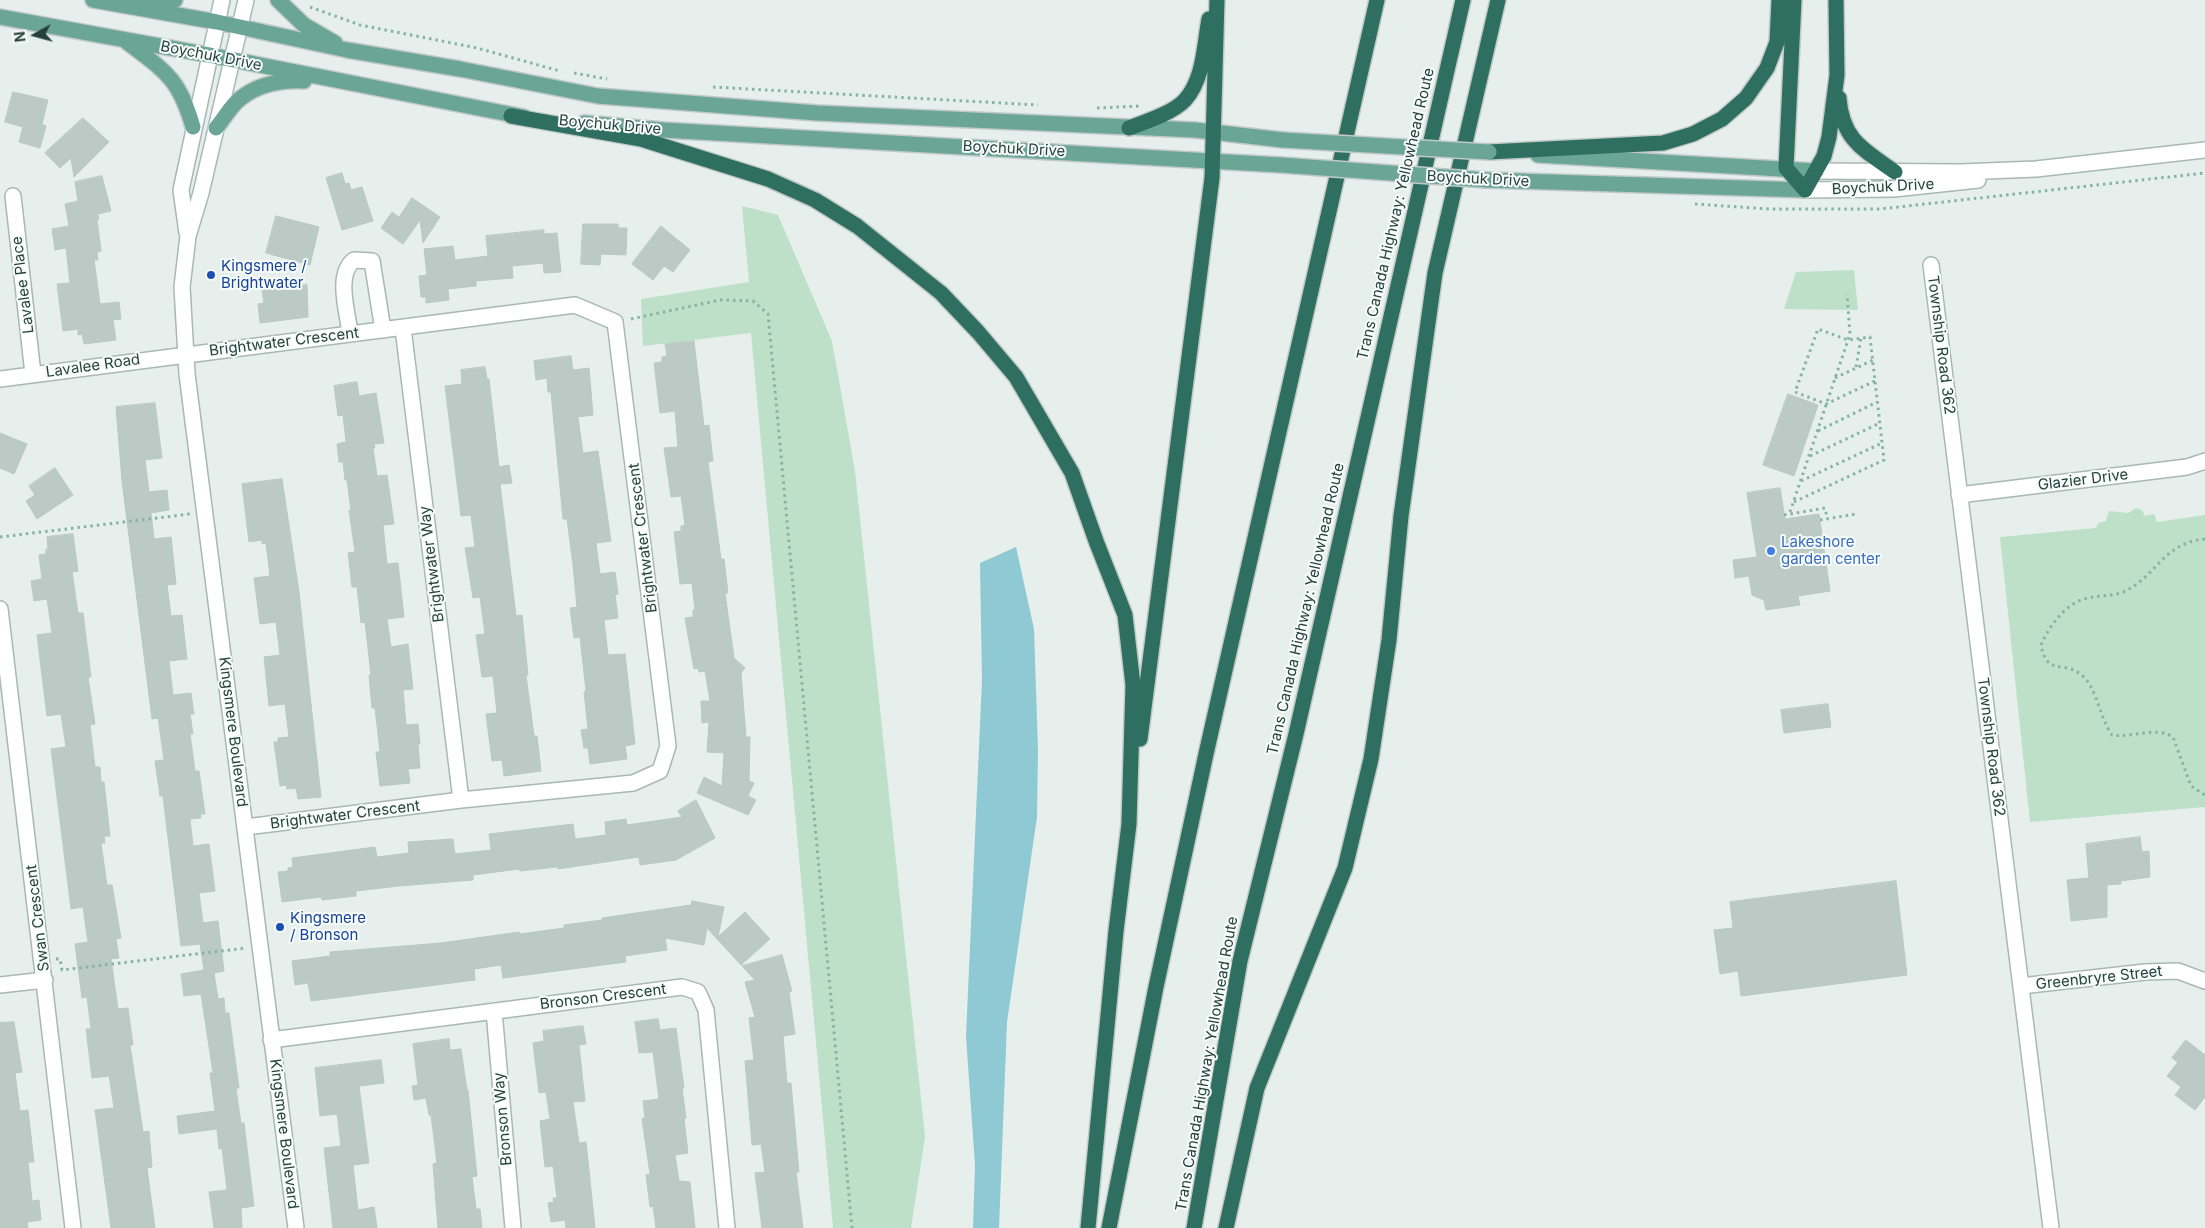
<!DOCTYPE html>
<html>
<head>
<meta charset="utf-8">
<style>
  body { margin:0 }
  #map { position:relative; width:2205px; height:1228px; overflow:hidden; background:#e6efeb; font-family:Inter,sans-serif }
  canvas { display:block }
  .north { position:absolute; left:10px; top:10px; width:50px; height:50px; -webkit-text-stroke:4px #f7fbf9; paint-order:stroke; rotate:263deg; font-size:14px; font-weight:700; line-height:20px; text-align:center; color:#24423a }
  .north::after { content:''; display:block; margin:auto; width:18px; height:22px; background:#24423a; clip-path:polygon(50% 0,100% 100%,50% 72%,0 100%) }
</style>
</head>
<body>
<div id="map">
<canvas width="2205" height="1228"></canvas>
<div class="north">N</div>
</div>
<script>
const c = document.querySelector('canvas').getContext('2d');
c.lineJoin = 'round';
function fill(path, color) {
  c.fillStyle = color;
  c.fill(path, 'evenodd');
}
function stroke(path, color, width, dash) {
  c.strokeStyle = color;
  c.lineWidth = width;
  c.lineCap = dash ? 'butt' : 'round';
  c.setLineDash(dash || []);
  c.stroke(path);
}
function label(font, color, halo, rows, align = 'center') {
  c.font = font + ' Inter,sans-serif';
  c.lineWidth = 4;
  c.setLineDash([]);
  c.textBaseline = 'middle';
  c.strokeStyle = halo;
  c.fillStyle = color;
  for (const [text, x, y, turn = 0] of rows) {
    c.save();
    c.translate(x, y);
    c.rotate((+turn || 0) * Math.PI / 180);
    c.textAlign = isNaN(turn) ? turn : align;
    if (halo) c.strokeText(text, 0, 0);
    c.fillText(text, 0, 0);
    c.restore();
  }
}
fill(new Path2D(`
  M742 206 778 215 832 341 855 471 925 1137 911 1228H833L751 333 643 346 641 299 749 282Z
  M1854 270 1858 310 1784 309 1796 272Z
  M2136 508 2142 510 2145 516 2154 514 2157 522 2205 515V807L2030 822 2000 537 2096 528 2098 523 2106 521 2109 511 2128 513Z`), '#bfe0c8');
fill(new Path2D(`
  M1016 547 1034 629 1038 750 1037 817 1007 1022 999 1228H973L975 1165 966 1036 982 680 980 563Z`), '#8ec9d4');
const building = new Path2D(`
  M13 92 48 100 42 124 46 126 40 148 19 142 23 127 5 122Z
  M83 118 109 142 74 177 71 158 60 168 45 153Z
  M342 173 345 184 349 183 351 190 362 187 373 221 342 230 326 178Z
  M102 176 111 211 98 214 99 219H97L101 251 97 252 98 260H94L100 304 119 302 121 319 113 320 116 340 84 344 82 334 78 335V329L63 331 57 284 70 283 66 248 55 250 52 229 69 226 65 204 78 201 75 182Z
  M412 198 440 217 423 243 420 220 403 244 381 228 392 212 399 217Z
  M276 216 319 227 310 265 266 253Z
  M583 224H618V228H627L626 255 601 254 600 265 581 264Z
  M661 226 690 250 673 272 664 266 653 280 632 264Z
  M544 230V234L557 233 561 272 544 273 543 263 512 266 513 278 476 281V286L448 289 449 300 426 303V297H421L419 276 427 275 424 249 453 246 455 260 488 256 486 236Z
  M307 285 308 317 260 323 258 304 264 303 262 290Z
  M694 341 704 426 709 425 713 461 708 462 721 559H724L728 593H725L734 658 745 668 741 673 746 737H750L749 781 754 783 748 796 756 800 748 815 697 793 704 777 722 786 724 753 707 752 709 722 702 723 701 701H710L705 671 699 672 698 668 694 669 685 618 693 617V610H695L692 583 680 584 674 532 681 531V526L685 525 681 496 671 497 664 448 678 447 675 411 660 413 654 363 662 362V357L667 356 665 344Z
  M571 356 573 370 589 368 593 415 578 417 583 453 598 451 611 541 596 543 600 574 615 572 618 594 615 595 618 618 604 620 608 655 625 654 635 744 625 746 627 759 590 764 588 748H584L581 730 588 729 584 692 586 691 580 637 574 638 570 608 577 607 573 565 567 519H563L551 392H548L547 378 536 380 534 361Z
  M485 367 487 379H489L499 467 509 465 512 483 500 484 516 616 522 615 528 675H526L534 736H537L541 771 504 776 502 760 492 761 486 714 497 713 493 676 482 677 476 635 485 634 480 597 473 598 465 548 475 547 471 515 461 516 445 386 462 384 461 370Z
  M357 382 359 396 376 393 384 443 374 444 375 448H373L377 476 387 475 394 524 383 525 387 564 398 563 404 617 387 619 391 647 408 644 413 689 403 690 406 725 418 724 420 744H418L420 768 408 769 410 783 380 786 376 752H380L375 708H372L369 675H371L365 622 361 623 357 587H352L348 553 355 552 349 510H351L347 480H345L343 462H339L337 444 346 442 343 415 338 416 334 386Z
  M1788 394 1818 405 1794 476 1763 465Z
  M155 403 162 458 145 460 149 492 167 490 169 510 151 513 154 539 171 537 176 584 167 585 171 616 182 615 187 659 169 661 173 695 191 693 194 714H190L193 734H190L195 771H199L205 814H200L201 818 190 819 193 846 209 844 215 891 199 893 203 923 218 921 224 971 214 973 218 999 224 998 225 1013H229L239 1088H236L238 1103 241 1123H244L254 1206 241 1208 242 1228H214L209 1192 227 1190 222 1148 219 1149 217 1129 179 1134 177 1116 215 1111 210 1073H213L201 994 184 996 181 974 204 970 200 944 181 946 163 796H160L155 761 164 760 158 718 152 719 122 481 116 407Z
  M0 433 27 444 14 474 0 468Z
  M55 468 73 495 37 519 26 501 35 495 29 486Z
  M282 479 299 592 321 797 298 799 296 788 287 789 286 785 280 786 274 742H278V738L289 737 285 704 269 706 264 657 280 655 276 622 260 624 254 578 270 576 266 543 262 544V540L249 542 242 484Z
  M1780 488 1785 519 1819 514 1830 591 1798 596 1800 605 1766 610 1764 600 1752 595 1749 576 1735 578 1733 560 1757 557 1747 493Z
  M73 534 78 571 72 572 78 613H83L91 677H88L95 724 90 725 95 767H100L101 782H104L110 836H104L105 843H101L107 885H112L121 938 116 939 119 958 111 959 118 1009 128 1008 133 1045H130L143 1132 149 1131 152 1167 147 1168 155 1228H111L95 1110 114 1108 109 1076 92 1078 86 1029H91L87 997 82 998 75 944 88 942 83 907 71 909 51 749 66 747 61 714 47 716 37 635 52 633 47 599 34 601 31 581 42 579 39 555 46 554V549H48L47 537Z
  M1828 704 1831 727 1784 733 1781 710Z
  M696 800 715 838 676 860 640 865 639 857 558 869 557 867 520 871 519 869 473 875V880L399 886 356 891V896L322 900 321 897 282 902 278 872 288 871V868L293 867 292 858 375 847 377 857 409 853 408 842 453 839 455 854 491 850 489 834 573 824 575 839 606 835 605 822 626 819 627 825 682 817 678 811Z
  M2140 837 2142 852 2149 851 2150 877 2121 881V884L2107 885V917L2071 921 2067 880 2089 878 2086 844Z
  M1896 881 1907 975 1741 996 1738 971 1720 974 1714 930 1733 928 1730 902Z
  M692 901 724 907 718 937 745 912 770 939 741 965 707 928 704 945 665 938 667 950 625 956 626 962 503 978 501 965 474 969 475 980 311 1001 308 983 295 985 292 961 330 956V952L441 943 519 932 520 934 564 928V925L602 920V918L691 905Z
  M782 955 792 991 789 992 795 1034 783 1036 787 1083H791L799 1172H796L803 1228H762L755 1173 765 1172 761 1144 752 1145 745 1061 754 1060 749 1018 755 1017 745 982 755 980 742 966Z
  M658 1019 660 1030 676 1028 684 1088H682L686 1118 684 1119 688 1153 675 1155 679 1181 690 1182 695 1228H656L653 1206 650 1207 646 1175 650 1174 642 1119 645 1118 643 1101 659 1099 653 1052 639 1053 635 1022Z
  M14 1022 22 1072 15 1073 20 1111 28 1110 34 1162H28L32 1201 39 1200 41 1220 27 1222 28 1228H0V1023Z
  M583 1026 586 1044 579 1045 585 1101 573 1102 579 1143 586 1142 595 1228H566L565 1220 551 1222 548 1203 554 1202 553 1198H557L553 1166 545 1167 540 1121 550 1119 546 1092 539 1093 533 1043 544 1041 543 1031Z
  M449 1039 450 1050 461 1049 467 1090H468L477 1176 472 1177 476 1209H480L482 1228H438L433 1164 437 1163 431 1115H429L426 1098 414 1100 412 1086 418 1085 413 1044Z
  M2186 1040 2205 1055V1097L2195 1110 2175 1095 2181 1087 2167 1076 2178 1062 2172 1058Z
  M381 1060 384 1083 359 1086 369 1163 353 1165 358 1210 374 1207 377 1228H333L324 1148 341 1146 337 1114 320 1116 315 1068Z`);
fill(building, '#bbcac4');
stroke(building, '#b8c9c2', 1);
const minor = new Path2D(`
  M246 0 201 193 188 236 182 287 187 374 296 1228
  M1816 171 1961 172 2036 169 2205 150
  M1805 190 1894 189 1978 180
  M13 196 33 374
  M187 233 181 190 222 0
  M1931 265 2051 1228
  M403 328 461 800
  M350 334C348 312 335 275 354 260L372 261 383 330
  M0 379 575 305 615 322 668 746 660 771 633 783 461 800 246 827
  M1959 495 2187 467 2205 461
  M0 609 73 1228
  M0 985 45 980
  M2021 986 2145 972 2178 971 2205 981
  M494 1011 513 1228
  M271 1040 682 987 698 992 706 1010 727 1228`);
const major = new Path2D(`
  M93 0 217 22 347 50 460 69 598 96 817 113 1195 130 1283 140
  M278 0 304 25 335 43
  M144 5 175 0
  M0 17 209 55 524 117
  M127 42C166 72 179 78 193 127
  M584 123 663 130 1281 165
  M216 128C224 119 231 105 241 98 259 84 283 80 304 81
  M1538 155 1816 171
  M1486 180 1805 190`);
const highway = new Path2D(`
  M1794 0 1786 168 1805 190 1824 156 1829 137 1837 75 1836 0
  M1839 98C1842 140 1864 150 1895 172
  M511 116 641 139 768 179 815 200 857 226 941 293 978 332 1016 377 1072 473 1096 541 1125 615 1133 685 1129 824 1116 931 1088 1228
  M1129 128C1145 122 1173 113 1185 100 1204 79 1204 45 1209 19
  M1489 152 1663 143 1693 134 1722 119 1746 98 1767 68 1777 42 1779 0
  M1140 739 1212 178 1217 0
  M1109 1228 1156 987 1206 754 1377 0
  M1194 1228 1240 961 1296 734 1463 0
  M1226 1228 1257 1088 1345 868 1371 759 1389 640 1401 516 1435 273 1498 0`);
stroke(minor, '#a8b8b2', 18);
stroke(major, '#c2cac8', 18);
stroke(highway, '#c2cac8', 18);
stroke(new Path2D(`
  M310 7 360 25 477 48 560 71
  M574 73 607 79
  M713 87 1038 105
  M1097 108 1141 106
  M1695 204 1769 209H1880L2205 173
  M631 319 720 300 753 301 768 314 852 1228
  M1856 367 1861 338
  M1835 378 1873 360
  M1818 431 1877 402
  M1810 456 1880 423
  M1801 481 1882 443
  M1794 502 1884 460 1870 337 1848 340 1818 329 1795 392 1826 404 1875 381
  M1790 512 1850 334 1847 294
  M1784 515 1825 508 1827 517
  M1820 520 1856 514
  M0 537 190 514
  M2205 539C2162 543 2156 578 2123 592 2110 597 2094 595 2081 600 2062 608 2049 627 2041 645 2047 676 2062 661 2079 673 2097 685 2099 717 2112 735 2132 738 2156 726 2173 737L2191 786 2205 795
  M56 959H60L62 970 246 948`), '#86b3a5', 3, [2.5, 4]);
stroke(minor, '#fff', 15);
stroke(major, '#6aa596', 15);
stroke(highway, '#2f6f62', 15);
const majorBridge = new Path2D(`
  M1283 140 1489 152
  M1281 165 1486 180`);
stroke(majorBridge, '#c2cac8', 18, []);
stroke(majorBridge, '#6aa596', 15);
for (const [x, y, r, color] of [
  [211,275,5,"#1a4fb4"],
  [1771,551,5,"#3f7fe0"],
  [280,927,5,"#1a4fb4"]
]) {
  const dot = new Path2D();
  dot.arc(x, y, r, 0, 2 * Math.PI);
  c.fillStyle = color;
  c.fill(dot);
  stroke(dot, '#f7fbf9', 2);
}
label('15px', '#24423a', '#f7fbf9', [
  ["Boychuk Drive",211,56,11],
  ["Boychuk Drive",610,125,5],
  ["Boychuk Drive",1014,149,3],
  ["Boychuk Drive",1478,179,3],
  ["Boychuk Drive",1883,187,-3],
  ["Trans Canada Highway: Yellowhead Route",1396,214,-77],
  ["Lavalee Place",23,285,-97],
  ["Brightwater Crescent",284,342,-7],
  ["Township Road 362",1941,345,83],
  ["Lavalee Road",93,366,-8],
  ["Glazier Drive",2083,480,-7],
  ["Brightwater Crescent",643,538,-97],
  ["Brightwater Way",432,564,-97],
  ["Trans Canada Highway: Yellowhead Route",1306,609,-77],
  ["Kingsmere Boulevard",233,732,83],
  ["Township Road 362",1991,747,83],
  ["Brightwater Crescent",345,815,-7],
  ["Swan Crescent",38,918,-97],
  ["Greenbryre Street",2099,978,-6],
  ["Bronson Crescent",603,997,-7],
  ["Trans Canada Highway: Yellowhead Route",1207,1064,-80],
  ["Bronson Way",503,1119,-95],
  ["Kingsmere Boulevard",284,1134,83]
]);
label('15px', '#164399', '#f7fbf9', [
  ["Kingsmere /",221,266],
  ["Brightwater",221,283],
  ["Kingsmere",290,918],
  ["/ Bronson",290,935]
], 'left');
label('15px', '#366cbe', '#f7fbf9', [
  ["Lakeshore",1781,542],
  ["garden center",1781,559]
], 'left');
</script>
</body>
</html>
